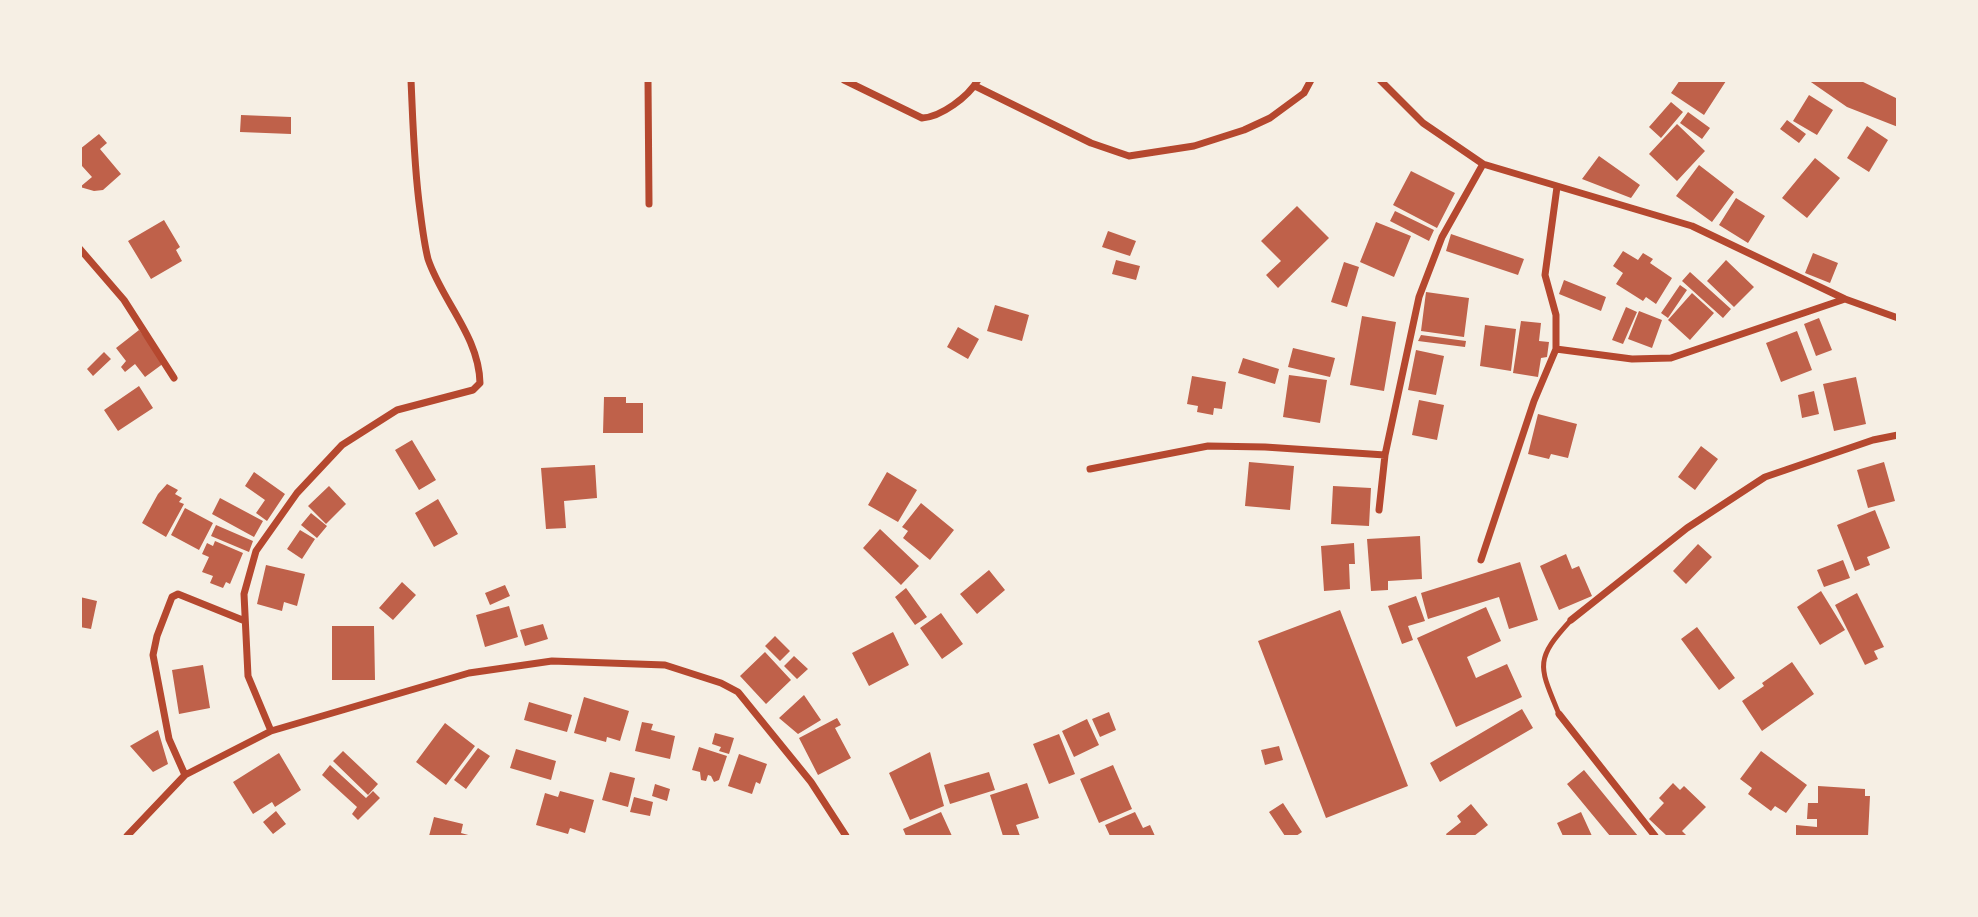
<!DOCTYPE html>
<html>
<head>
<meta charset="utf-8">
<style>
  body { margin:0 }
  #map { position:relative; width:1978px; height:917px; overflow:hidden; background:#f6efe4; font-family:Jost,sans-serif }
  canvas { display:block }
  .frame { position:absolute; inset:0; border:82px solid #f6efe4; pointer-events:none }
</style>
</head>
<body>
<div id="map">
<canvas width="1978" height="917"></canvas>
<div class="frame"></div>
</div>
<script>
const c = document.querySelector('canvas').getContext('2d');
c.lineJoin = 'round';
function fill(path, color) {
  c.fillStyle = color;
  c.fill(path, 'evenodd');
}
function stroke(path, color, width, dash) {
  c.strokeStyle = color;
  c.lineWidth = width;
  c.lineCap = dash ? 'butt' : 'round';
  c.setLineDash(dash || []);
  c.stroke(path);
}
fill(new Path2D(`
  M1680 80H1724L1726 81 1704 115 1671 93Z
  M1808 80H1859L1898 99V127L1847 107Z
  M1809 95 1833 110 1817 135 1793 121Z
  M1671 102 1683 112 1661 138 1649 127Z
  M1688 112 1710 128 1702 139 1680 123Z
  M241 115 291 117V134L240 132Z
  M1787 120 1806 134 1799 143 1780 129Z
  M1677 124 1705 151 1677 181 1649 154Z
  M1867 126 1888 140 1869 172 1847 158Z
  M99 134 107 143 100 149 121 174 103 190 94 191 80 187 92 177 82 166 80 167V149Z
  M1599 156 1640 185 1631 198 1582 179Z
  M1815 158 1840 178 1807 218 1782 198Z
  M1699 165 1734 192 1712 222 1676 196Z
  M1411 171 1455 193 1437 228 1393 205Z
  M1736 198 1765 216 1748 243 1719 225Z
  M1297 206 1329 238 1278 288 1266 275 1281 261 1261 241Z
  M1395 211 1434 230 1429 241 1390 221Z
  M164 220 180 247 176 250 182 261 151 279 128 241Z
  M1376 222 1411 236 1394 277 1360 262Z
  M1108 231 1136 241 1130 256 1102 247Z
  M1451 234 1524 259 1518 275 1446 251Z
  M1623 251 1638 260 1643 253 1653 259 1650 263 1672 278 1656 304 1646 297 1643 301 1616 284 1623 273 1613 266Z
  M1813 253 1838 263 1830 283 1805 273Z
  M1116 260 1140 266 1136 280 1112 274Z
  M1726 260 1754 287 1734 307 1707 281Z
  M1344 262 1359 267 1347 307 1331 302Z
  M1690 272 1731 309 1723 318 1682 281Z
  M1564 280 1606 297 1601 311 1559 294Z
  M1680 285 1687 290 1668 318 1661 313Z
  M1426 292 1469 298 1464 337 1421 331Z
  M1692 293 1714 313 1690 340 1668 320Z
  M995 305 1029 315 1022 341 987 331Z
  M1626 307 1637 312 1623 344 1612 340Z
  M1639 311 1662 320 1652 348 1628 339Z
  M1362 316 1396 322 1384 391 1350 385Z
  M1819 318 1832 350 1816 356 1804 324Z
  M1521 321 1541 323 1539 341 1549 342 1547 357 1541 358 1538 377 1513 373Z
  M1485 325 1516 329 1511 371 1480 366Z
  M958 327 979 339 968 359 947 347Z
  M139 330 164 363 145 377 135 364 125 372 121 367 126 361 116 348Z
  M1797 331 1812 370 1781 382 1766 343Z
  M1421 335 1466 341 1465 347 1418 341Z
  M1293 348 1335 358 1330 377 1288 367Z
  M1416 350 1444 356 1436 395 1408 390Z
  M104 352 111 359 93 376 87 369Z
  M1243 358 1279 369 1275 384 1238 373Z
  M1289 375 1327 380 1320 423 1283 417Z
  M1192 376 1226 382 1222 409 1214 408 1213 415 1197 412 1198 406 1187 404Z
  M1856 377 1866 424 1834 431 1823 384Z
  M139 386 153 408 118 431 104 410Z
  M1814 391 1819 414 1802 418 1798 395Z
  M604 397H626V403H643V433H603Z
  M1419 400 1444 405 1437 440 1412 435Z
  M1538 414 1577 424 1568 458 1551 454 1549 459 1528 454Z
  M412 440 436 480 419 490 395 450Z
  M1701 446 1718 459 1695 490 1678 477Z
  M1249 462 1294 466 1290 510 1245 506Z
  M1884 462 1895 501 1868 508 1857 470Z
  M595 465 597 498 564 501 566 528 546 529 541 468Z
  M254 472 285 494 267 521 256 513 265 500 245 486Z
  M887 472 917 490 898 522 868 505Z
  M167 484 178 490 175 494 182 498 179 502 184 504 166 537 142 523 158 494Z
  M329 486 346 504 326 524 308 506Z
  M1333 486 1371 488 1369 526 1331 524Z
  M220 498 263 521 254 537 212 514Z
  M438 499 458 534 434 547 415 513Z
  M921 503 954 530 930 560 903 538 908 531 902 527Z
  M185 508 213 523 199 550 171 535Z
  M1875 510 1890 548 1867 557 1870 565 1855 571 1837 525Z
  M311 513 327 526 317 538 301 525Z
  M216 525 253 541 249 552 211 536Z
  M880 529 919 566 901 585 863 548Z
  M300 530 315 539 302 559 287 549Z
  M1420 536 1422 579 1388 581V590L1371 591 1367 539Z
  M215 541 243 553 230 584 226 582 223 588 210 583 213 576 202 572 209 557 202 554 207 543 213 546Z
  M1354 543 1355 564H1349L1350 589 1324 591 1321 546Z
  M1698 544 1712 557 1686 584 1673 571Z
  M1566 554 1572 569 1579 566 1592 596 1559 610 1540 566Z
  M1843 560 1850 578 1824 587 1817 570Z
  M1520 562 1538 620 1509 629 1499 597 1428 619 1421 593Z
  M266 565 305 574 297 606 284 602 282 611 257 604Z
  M989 570 1005 590 977 614 960 594Z
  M402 582 416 595 393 620 379 608Z
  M505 585 510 596 490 605 485 593Z
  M906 588 927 617 915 625 895 597Z
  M1821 591 1845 630 1820 645 1797 607Z
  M1857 593 1884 647 1874 651 1878 659 1865 665 1835 605Z
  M1416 596 1425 621 1408 626 1413 640 1402 644 1388 606Z
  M80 597 97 601 91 629 80 627Z
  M509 606 518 637 485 647 476 615Z
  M1486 607 1501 641 1467 657 1476 678 1507 664 1522 697 1456 727 1417 638Z
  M1340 610 1408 786 1326 818 1258 641Z
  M941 613 963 644 942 659 920 628Z
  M543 624 548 639 525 646 520 630Z
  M332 626H374L375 680H332Z
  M1697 627 1735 678 1719 690 1681 639Z
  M893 632 909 665 869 686 852 653Z
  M775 636 790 651 780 661 765 646Z
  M765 652 791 680 766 704 740 676Z
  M794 656 808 669 797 679 784 666Z
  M1792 662 1814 694 1762 731 1742 701 1764 686 1762 683Z
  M203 665 210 708 179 714 172 670Z
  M804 695 821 720 798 734 779 718Z
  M584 697 629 711 620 741 607 737 606 742 574 733Z
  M529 702 572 715 567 732 524 720Z
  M1522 709 1533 728 1440 782 1430 763Z
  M1109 712 1116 730 1100 737 1092 719Z
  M837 718 841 725 835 728 851 758 818 775 799 738Z
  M1087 719 1099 745 1074 757 1062 731Z
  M642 722 653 724 651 730 675 736 670 759 635 751Z
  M445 723 475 746 446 785 416 762Z
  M158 730 168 764 153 772 130 746Z
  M715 733 734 738 729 754 719 751 721 747 712 744Z
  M1059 734 1075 774 1049 784 1033 744Z
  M1279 746 1283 760 1265 765 1261 750Z
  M699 747 727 756 719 780 714 782 711 776 708 775 706 781 701 780 700 772 692 770Z
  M478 748 490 756 466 789 454 780Z
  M516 749 556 761 551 780 510 768Z
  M343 751 378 784 368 795 333 761Z
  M1761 751 1807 785 1786 813 1775 806 1771 811 1748 794 1752 788 1740 779Z
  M930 752 944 806 910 820 889 773Z
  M279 753 301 790 275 807 272 802 253 814 233 782Z
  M739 754 767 764 760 784 756 782 752 794 728 786Z
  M330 765 366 798 373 791 380 798 358 820 352 814 357 807 322 775Z
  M1113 765 1132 809 1099 823 1080 779Z
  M1584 770 1638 836H1610L1567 784Z
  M610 772 635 778 628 807 602 800Z
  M989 772 995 790 950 804 944 785Z
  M1027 783 1039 818 1016 825 1020 836H1003L990 795Z
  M1673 783 1680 790 1684 786 1706 807 1682 831 1686 835 1685 836H1667L1649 819 1664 803 1659 798Z
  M655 784 670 789 667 801 652 796Z
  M1818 786 1865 789V796H1870L1868 836H1796V825L1817 827V819H1807L1808 803H1818Z
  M560 791 594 800 585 833 570 828 568 834 536 825 545 793 558 797Z
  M634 797 653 802 650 816 630 812Z
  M1283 803 1302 832 1296 836H1285L1269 812Z
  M1471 804 1488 825 1474 836H1447L1446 834 1461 822 1457 816Z
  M276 811 286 824 273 834 263 822Z
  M941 812 952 836H906L903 829Z
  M1135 812 1143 828 1150 825 1155 836H1110L1105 825Z
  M1581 812 1592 836H1563L1557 823Z
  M434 817 463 824 461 833 472 836H429Z`), '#bf614a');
stroke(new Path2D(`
  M1559 714C1539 666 1534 660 1571 620`), '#b5482f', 5);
stroke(new Path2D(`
  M648 80 649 204
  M844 80 922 118C941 117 968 97 978 80
  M1380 80 1423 123 1483 164 1692 226 1845 299 1898 318
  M975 86 1091 143 1129 156 1194 146 1244 130 1270 118 1304 93 1311 80
  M80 249 124 300 174 378
  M1556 349 1632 359 1671 358 1845 299
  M1090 469 1208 446 1265 447 1385 455
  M1379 510 1385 455 1419 297 1442 237 1483 164
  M1481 560 1534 401 1556 349V315L1545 275 1557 187
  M1571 620 1687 528 1765 477 1873 440 1898 435
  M1559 714 1655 836
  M271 731 248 676 244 594 256 551 297 493 342 445 397 410 473 390 480 383C479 336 442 301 428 259 424 243 422 226 420 210 414 167 413 124 411 80
  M185 775 169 739 153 655 157 636 172 597 178 594 245 621
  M127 836 185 775 271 731 469 673 552 661 665 665 721 683 738 692 811 782 846 836`), '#b5482f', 7);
</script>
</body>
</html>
